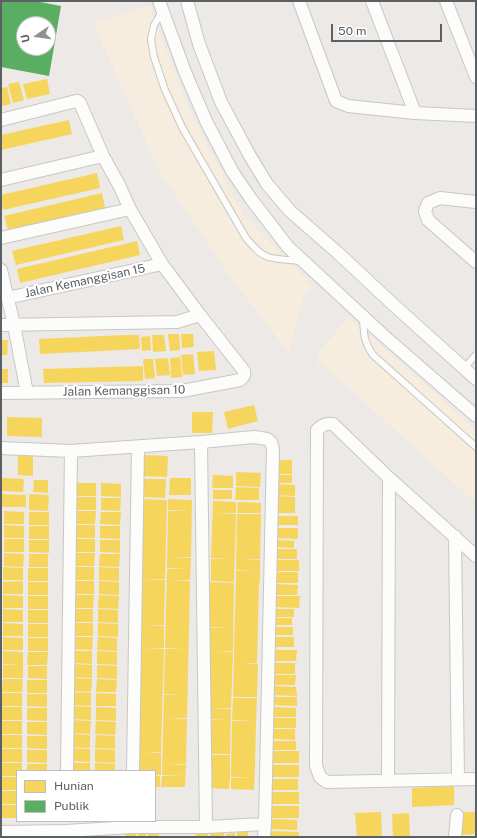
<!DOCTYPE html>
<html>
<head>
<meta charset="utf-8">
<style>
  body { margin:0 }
  #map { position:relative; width:477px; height:838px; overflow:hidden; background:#ece9e6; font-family:"Public Sans",sans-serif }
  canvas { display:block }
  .frame { position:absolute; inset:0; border:2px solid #5b6064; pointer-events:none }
  .legend { position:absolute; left:16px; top:770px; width:140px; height:52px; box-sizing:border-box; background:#fff; border:1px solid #bdbfc1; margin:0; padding:5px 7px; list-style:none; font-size:12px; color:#5b6064 }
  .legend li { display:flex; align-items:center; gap:8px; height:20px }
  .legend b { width:20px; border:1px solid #bdbfc1 }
  .north { position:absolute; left:16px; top:16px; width:40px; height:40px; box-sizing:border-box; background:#fff; border:1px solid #bdbfc1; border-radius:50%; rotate:257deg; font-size:11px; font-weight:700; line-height:16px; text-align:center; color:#5b6064 }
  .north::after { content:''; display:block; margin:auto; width:14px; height:18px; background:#8e9092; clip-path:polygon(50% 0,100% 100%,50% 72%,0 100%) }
  .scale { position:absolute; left:331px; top:24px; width:111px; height:18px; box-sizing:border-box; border:2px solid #5b6064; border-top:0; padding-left:5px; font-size:12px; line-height:14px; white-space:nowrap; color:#5b6064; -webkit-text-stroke:3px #fff; paint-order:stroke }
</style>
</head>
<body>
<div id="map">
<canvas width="477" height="838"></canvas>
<div class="frame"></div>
<ul class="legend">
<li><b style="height:11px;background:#f6d55c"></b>Hunian</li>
<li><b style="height:11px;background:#5aae61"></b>Publik</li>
</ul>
<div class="north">U</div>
<div class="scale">50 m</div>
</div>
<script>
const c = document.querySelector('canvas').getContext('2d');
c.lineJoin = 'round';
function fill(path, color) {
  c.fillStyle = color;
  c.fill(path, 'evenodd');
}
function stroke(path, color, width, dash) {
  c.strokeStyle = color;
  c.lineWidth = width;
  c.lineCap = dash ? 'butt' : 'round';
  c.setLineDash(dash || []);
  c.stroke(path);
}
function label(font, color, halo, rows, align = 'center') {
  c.font = font + ' "Public Sans",sans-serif';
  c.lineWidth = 4;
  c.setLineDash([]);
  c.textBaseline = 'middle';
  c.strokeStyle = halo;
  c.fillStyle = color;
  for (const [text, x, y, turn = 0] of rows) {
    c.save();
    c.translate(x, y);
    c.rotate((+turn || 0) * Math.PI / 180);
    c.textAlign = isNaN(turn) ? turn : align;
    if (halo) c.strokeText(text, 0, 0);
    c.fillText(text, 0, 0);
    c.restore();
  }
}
fill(new Path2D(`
  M149 6 193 118 244 216 313 286 304 295 289 353 231 278 160 173 93 22Z
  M349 317 476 430V503L324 366 317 363 320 350Z`), '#f6edde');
fill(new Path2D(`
  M47 79 50 94 27 99 23 84Z
  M19 82 24 100 13 103 8 84Z
  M7 87 11 104 1 106V88Z
  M69 120 72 134 1 150V135Z
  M97 173 100 188 3 210 1 200V195Z
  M102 193 105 208 8 230 4 216Z
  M121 226 124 240 16 265 12 251Z
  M137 241 140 255 20 283 17 269Z
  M168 334H179L180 350 170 351Z
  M181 334H193L194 347 182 348Z
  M125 335H139L140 349 40 354 39 339Z
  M152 335H164L166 351 153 352Z
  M150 336 151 350 142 351 141 337Z
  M1 340H8L7 355H1Z
  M214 351 216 370 199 371 197 352Z
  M193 354 195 374 183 375 181 355Z
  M180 357 182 377 171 378 170 358Z
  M168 358 170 375 157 376 155 359Z
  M143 359H153L155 378 145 379Z
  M143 366V381L44 383 43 369Z
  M1 369H8V383H1Z
  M254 405 258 421 228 429 224 412Z
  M192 412H213L212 433H192Z
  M7 417 42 418V437L7 436Z
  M18 455 33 456V476L18 475Z
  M143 455 168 456 167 477 142 476Z
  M274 460H292V474H274Z
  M236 472 261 473 260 487 236 486Z
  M213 475 233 476V488H212Z
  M275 475H292V483H275Z
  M1 478 24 479 23 492 1 491Z
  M170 478H191V495H169Z
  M142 479H166L165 498 142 497Z
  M34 480H48V493L33 492Z
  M76 483H96V496H76Z
  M101 483 121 484V497L101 496Z
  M276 484 295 485V496L276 495Z
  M236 487 259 488V500H235Z
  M213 490H232V499H213Z
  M1 494 26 495V507H1Z
  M29 494 49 495 48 511 29 510Z
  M275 496 295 497V513H274Z
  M76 497H96V510H76Z
  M101 498H121L120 511 101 510Z
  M143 499 167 500 165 579H141L142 556H164H142Z
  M168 499 192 500 191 557H171L191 558 190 580H168L190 581 187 718H165L187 719 186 764H166L186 765 185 787H161L162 776H184L162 775 164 695H180L164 694 165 649H183L165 648 167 569 187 568H167L168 511H188L168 510Z
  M213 501 236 502V513H216L236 514 234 582 211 581V559H231L211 558Z
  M238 502 261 503V513H237Z
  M4 511 24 512V524H4Z
  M76 511H96L95 524H75Z
  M29 512H49V525H29Z
  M101 512H121L120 525 100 524Z
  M237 514H261L260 559 242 560H260V583H237H259L257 663H242L258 664 257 697H233L236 571H254L236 570Z
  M275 516H298V525H275Z
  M4 525 24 526V538H4Z
  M75 525H95V538H75Z
  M29 526H49V539H29Z
  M100 526H120V539L100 538Z
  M274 528H298V539L274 538Z
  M4 539H24V552H4Z
  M75 539H95V552H75Z
  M29 540H49V553L29 552Z
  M100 540H120V553L100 552Z
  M275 540 294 541V548L275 547Z
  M275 549H297V559H275Z
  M4 553 24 554 23 567 4 566Z
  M75 553H95L94 566H75Z
  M29 554H48V567H29Z
  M100 554H120L119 567 99 566Z
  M274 560H299V571H273Z
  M3 567 23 568V580H3Z
  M75 567H94V580H74Z
  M99 567 119 568V581L99 580Z
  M28 568H48V581H28Z
  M275 572H298V583H274Z
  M141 579 165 580 164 625H146L164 626V648L145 649H164L161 752H145L161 753V775H155V771H137L138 717H158H138Z
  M23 581V594H3V582Z
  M74 581H94V594H74Z
  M99 581 119 582V595L99 594Z
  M28 582H48V595H28Z
  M210 582 234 583 233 651H214L233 652 231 708H213L231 709 230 754H206L207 720H226L207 719 209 628H228L210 627Z
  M274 584 298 585 297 595H274Z
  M3 595 23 596V608H3Z
  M74 595H94L93 608H73Z
  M99 595 119 596 118 609 98 608Z
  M28 596H48V609H28Z
  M274 596H300L299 608 274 607Z
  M3 609 23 610V622H3Z
  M73 609H93V622H73Z
  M98 609 118 610V623L98 622Z
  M273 609H294V617H273Z
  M28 610H48V623H28Z
  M271 618H292V625H271Z
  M3 623 23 624V636H3Z
  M73 623H93V636H73Z
  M98 623 118 624V637L98 636Z
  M28 624H48V637H28Z
  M272 627H293V635H272Z
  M3 637 23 638V650H3Z
  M73 637H93L92 650 72 649Z
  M98 637 117 638V651L97 650Z
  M274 637H294V647H274Z
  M28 638H48V651H28Z
  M273 650H297L296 661H273Z
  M3 651 23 652V665L3 664Z
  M72 651H92V664L72 663Z
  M97 651 117 652V665L97 664Z
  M28 652H48L47 665H27Z
  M273 663H295V674H273Z
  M72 664 92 665V678L72 677Z
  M3 665H23V678H3Z
  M97 665 117 666V679L97 678Z
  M28 666H47V679L28 678Z
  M273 675H296L295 685H272Z
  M72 678 92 679 91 692 72 691Z
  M3 679H23L22 692H2Z
  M97 679 117 680 116 692H96Z
  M27 680H47V693H27Z
  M272 686 296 687 297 696 272 695Z
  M72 692 91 693V706L71 705Z
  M2 693H22V706H2Z
  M96 693 116 694V706H96Z
  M27 694H47V707L27 706Z
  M272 697H297V706L272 705Z
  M233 698H257L256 721 232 720Z
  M71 706 91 707V720L71 719Z
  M2 707H22V720H2Z
  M96 707 116 708V721L96 720Z
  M273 707 296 708V717H273Z
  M27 708H47V721L27 720Z
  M272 718H296V728H272Z
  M71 720 91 721 90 734 71 733Z
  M2 721H22V734H2Z
  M96 721 116 722 115 735 95 734Z
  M232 721H256L255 767H233H255L254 790 231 789V778H251L231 777Z
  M27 722H47V735L27 734Z
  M273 729H295V740L273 739Z
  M71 734 90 735V748L70 747Z
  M2 735H22V748H2Z
  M96 735 115 736V749L95 748Z
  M27 736H47V749L27 748Z
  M272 741H296V750H272Z
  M70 748 90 749V762L70 761Z
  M2 749H22V762H2Z
  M95 749 115 750V763L95 762Z
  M27 750H47V763L27 762Z
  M272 751H299V763H272Z
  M206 755H230V778H210H230L229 789 206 788Z
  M2 763H22V771H17V776H2Z
  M70 763H90V771H70Z
  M95 763 115 764V771H95Z
  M27 764H47V771H27Z
  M271 765H299V777H270Z
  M155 776H160V787H155Z
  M2 777H17V790H2Z
  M270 779H298V790H270Z
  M454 786V805L412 807V788Z
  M2 791H17V804H2Z
  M270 792H299V804H270Z
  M1 805H17V818H1Z
  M271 806H299V818H271Z
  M381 812 382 837H357L355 813Z
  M458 812H476V834L459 835Z
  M409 813 410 837H393L392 814Z
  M270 819 297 820V830L270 829Z
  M224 829V837H210V830Z
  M195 830H207L208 837H196Z
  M237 830H248V837H237Z
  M269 831 299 832V837H269Z
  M125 833H136V837H125Z
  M138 833H146V837H138Z
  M148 833H159V837H148Z
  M235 833V837H226V834Z`), '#f6d55c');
fill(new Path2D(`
  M1 1H35L61 6 49 76 1 67ZM24 24H48V48H24Z`), '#5aae61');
const lane = new Path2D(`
  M162 12 154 25 151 39 154 57 165 90 183 129 246 238C252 245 259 254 268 257 278 260 290 260 300 261
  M363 317C364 334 363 340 373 355L476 447
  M464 368 476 355`);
const street = new Path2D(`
  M159 1 185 72 206 121 232 171 251 199 288 247 384 336 476 416
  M187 1 199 44 221 102 250 156 267 184 290 211 338 253 397 308 476 379
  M299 1 336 101 348 106 415 113 476 116
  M372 1 415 113
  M446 1 476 77
  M1 120 76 101H78L80 103 103 156 119 185 130 209 162 264 200 315 244 371C245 375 244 377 240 380L182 391 1 393
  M1 180 103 156
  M476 202 440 198 428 203 425 211 428 220 476 262
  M1 238 130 209
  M1 270 14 325 27 393
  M7 298 162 264
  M1 325 177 322 200 315
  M201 442 206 827
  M1 448 71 451 201 442 254 437 267 439 271 442 273 449 265 824 264 837
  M455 536 458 779
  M476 556 389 478 333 424C326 423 322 425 317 430L316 766 320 777 327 782 476 779
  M67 771 71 451
  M133 771 138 447
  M388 780 389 478
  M1 832 66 831 132 827H206L265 824
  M455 837 457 815`);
stroke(lane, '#c7c7c7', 8);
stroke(street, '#c7c7c7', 14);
stroke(lane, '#fcfcfb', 6);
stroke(street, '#fcfcfb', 12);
label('12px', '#5b6064', '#fff', [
  ["Jalan Kemanggisan 15",85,281,-12],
  ["Jalan Kemanggisan 10",124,391,-1]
]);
</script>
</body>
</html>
